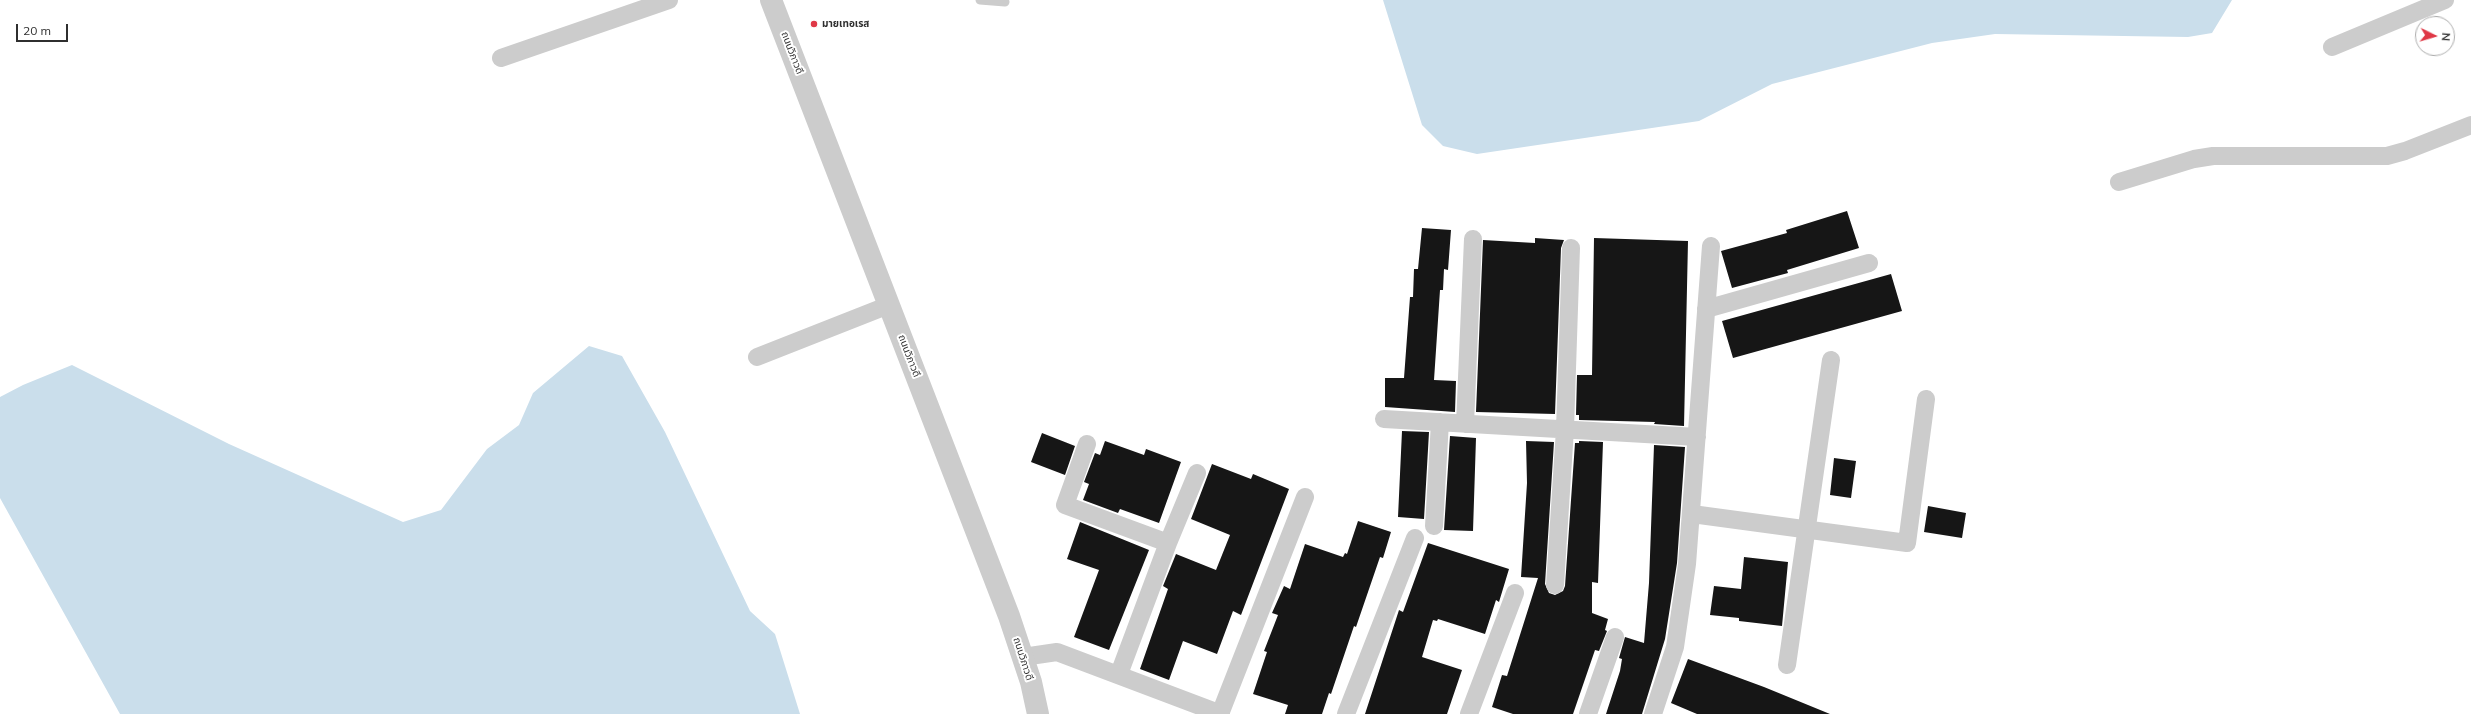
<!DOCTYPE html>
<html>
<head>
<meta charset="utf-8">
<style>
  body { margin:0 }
  #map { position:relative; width:2471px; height:714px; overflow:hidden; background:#fff; font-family:Mulish,sans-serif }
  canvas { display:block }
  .north { position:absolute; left:2415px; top:16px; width:40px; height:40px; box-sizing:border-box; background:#fff; border:1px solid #acacac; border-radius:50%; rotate:95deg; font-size:11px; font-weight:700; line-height:16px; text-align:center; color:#2f2f2f }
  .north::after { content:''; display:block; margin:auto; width:14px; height:18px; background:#df3846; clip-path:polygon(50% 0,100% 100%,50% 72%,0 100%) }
  .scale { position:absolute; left:16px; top:24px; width:52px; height:18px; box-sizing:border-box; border:2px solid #2f2f2f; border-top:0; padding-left:5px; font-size:12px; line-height:14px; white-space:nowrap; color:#2f2f2f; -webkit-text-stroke:3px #fff; paint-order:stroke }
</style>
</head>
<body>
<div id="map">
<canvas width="2471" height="714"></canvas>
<div class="north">N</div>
<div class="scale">20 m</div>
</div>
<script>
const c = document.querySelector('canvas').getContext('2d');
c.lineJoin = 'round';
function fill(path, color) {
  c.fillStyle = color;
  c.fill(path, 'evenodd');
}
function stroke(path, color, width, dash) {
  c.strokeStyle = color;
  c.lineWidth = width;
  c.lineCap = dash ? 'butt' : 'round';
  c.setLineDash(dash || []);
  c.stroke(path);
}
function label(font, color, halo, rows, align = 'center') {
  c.font = font + ' Mulish,"Noto Sans Thai",sans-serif';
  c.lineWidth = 4;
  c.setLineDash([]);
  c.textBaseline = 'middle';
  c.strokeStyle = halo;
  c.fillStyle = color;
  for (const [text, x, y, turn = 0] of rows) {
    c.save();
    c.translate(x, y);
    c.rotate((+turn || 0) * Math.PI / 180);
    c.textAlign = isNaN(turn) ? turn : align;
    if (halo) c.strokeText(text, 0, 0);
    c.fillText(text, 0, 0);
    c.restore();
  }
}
fill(new Path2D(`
  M1383 0H2232L2212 33 2188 37 1995 34 1932 43 1772 84 1699 121 1477 154 1443 146 1422 125Z
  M589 346 622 356 665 432 750 611 775 634 800 714H120L0 498V397L23 385 72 365 229 444 403 522 441 510 487 449 519 425 533 393Z`), '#cadeeb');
fill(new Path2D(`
  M1847 211 1859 248 1787 270 1788 273 1732 288 1721 251 1787 233 1786 230Z
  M1422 228 1451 230 1448 270 1444 269 1443 290H1440L1434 380 1456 381 1455 412 1385 407V378H1404L1410 297H1413L1414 269H1418Z
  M1535 238 1564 240 1561 248 1555 414 1476 412 1483 240 1535 243Z
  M1594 238 1688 241 1684 426 1654 424 1655 422 1579 420V415H1576L1577 375H1592Z
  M1891 274 1902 311 1733 358 1722 321Z
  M1402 431 1429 432 1424 519 1398 517Z
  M1042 433 1075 446 1065 475 1031 462Z
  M1450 436 1476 438 1473 531 1444 530Z
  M1105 441 1144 455 1146 449 1181 462 1159 523 1120 509 1118 513 1083 500 1089 484 1084 482 1095 453 1100 455Z
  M1526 441 1554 442 1545 584 1549 593 1555 595 1563 591 1565 586 1575 443H1579V441L1603 442 1598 583 1592 582V613L1608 619 1605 630 1607 631 1599 651 1595 650 1573 714H1513L1492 707 1502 675 1507 676 1538 578 1521 577 1527 483Z
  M1654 445 1685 447 1677 563 1665 639 1642 714H1606L1620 671 1622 659 1619 658 1625 637 1644 643 1649 583Z
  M1834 458 1856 461 1851 498 1830 495Z
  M1212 464 1251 479 1253 474 1289 489 1241 615 1233 611 1217 654 1183 641 1169 680 1140 669 1168 589 1163 586 1176 554 1216 570 1230 535 1191 519Z
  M1928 506 1966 513 1962 538 1924 532Z
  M1358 521 1391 532 1383 558 1380 557 1356 627 1354 626 1331 694 1329 693 1322 714H1285L1288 705 1253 694 1267 652 1264 651 1278 615 1272 613 1284 586 1290 589 1305 544 1343 557 1345 553 1347 554Z
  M1080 522 1149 550 1109 650 1074 637 1099 570 1067 559Z
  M1428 543 1509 569 1499 602 1496 600 1485 634 1438 619 1437 621 1433 620 1422 657 1462 670 1447 714H1365L1399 610 1403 612Z
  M1744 557 1788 562 1782 626 1739 621V618L1710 615 1714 586 1741 589Z
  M1688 659 1764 687 1830 714H1697L1671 703Z`), '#161616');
stroke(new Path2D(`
  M980 0 1005 2`), '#ccc', 9);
stroke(new Path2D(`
  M2332 47 2445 0
  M501 58 669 0
  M2119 182 2194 159 2213 156H2387L2405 151 2471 125
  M1706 309 1869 263
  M757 357 889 305
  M1384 419 1697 437
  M1465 424 1473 239
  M1087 444 1065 505 1168 543
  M1692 514 1907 543 1926 399
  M1434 526 1440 422
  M1555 585 1565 429 1571 248
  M1023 657 1057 652 1221 714
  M1787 665 1831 360
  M1119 674 1168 543 1197 473
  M1220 714 1305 497
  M1346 714 1415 538
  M1469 714 1515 593
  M1588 714 1615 637
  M1653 714 1675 647 1687 564 1711 246`), '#ccc', 18);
stroke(new Path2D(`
  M771 0 1009 616 1031 682 1038 714`), '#ccc', 22);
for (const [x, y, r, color] of [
  [814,24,4,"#df3846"]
]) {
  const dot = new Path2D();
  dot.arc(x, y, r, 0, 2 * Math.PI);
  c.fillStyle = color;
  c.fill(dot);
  stroke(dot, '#fff', 1.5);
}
label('bold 10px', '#2f2f2f', '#fff', [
  ["มายเทอเรส",822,24]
], 'left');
label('10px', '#2f2f2f', '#fff', [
  ["ถนนวิภาวดี",792,53,69],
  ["ถนนวิภาวดี",909,356,69],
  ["ถนนวิภาวดี",1023,659,72]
]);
</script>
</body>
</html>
